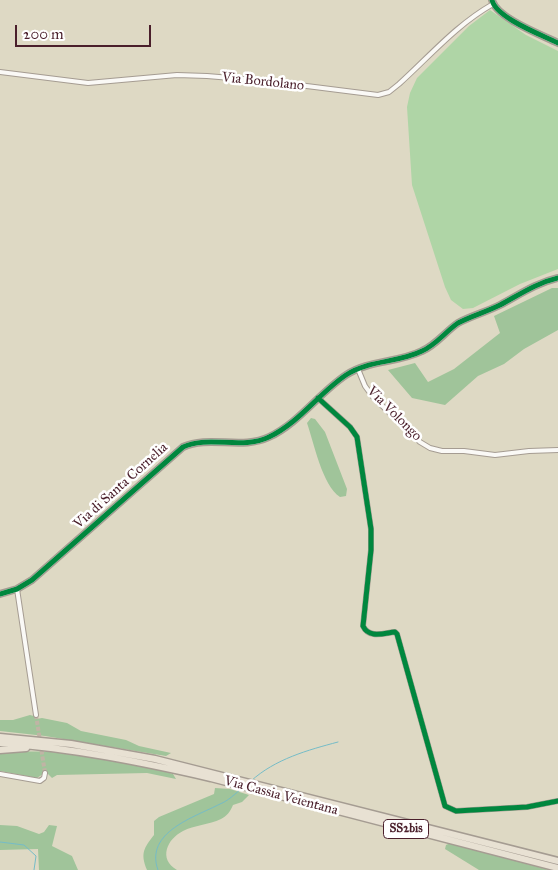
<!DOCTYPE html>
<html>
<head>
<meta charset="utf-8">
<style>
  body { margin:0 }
  #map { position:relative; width:558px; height:870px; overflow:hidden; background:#ded9c4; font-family:"IM FELL Great Primer",serif }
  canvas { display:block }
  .scale { position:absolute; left:15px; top:25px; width:136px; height:22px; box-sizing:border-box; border:2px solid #4a1f2b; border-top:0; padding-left:6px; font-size:15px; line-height:18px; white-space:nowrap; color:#4a1f2b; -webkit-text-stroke:4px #fff; paint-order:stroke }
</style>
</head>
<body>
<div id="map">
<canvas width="558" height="870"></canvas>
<div class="scale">200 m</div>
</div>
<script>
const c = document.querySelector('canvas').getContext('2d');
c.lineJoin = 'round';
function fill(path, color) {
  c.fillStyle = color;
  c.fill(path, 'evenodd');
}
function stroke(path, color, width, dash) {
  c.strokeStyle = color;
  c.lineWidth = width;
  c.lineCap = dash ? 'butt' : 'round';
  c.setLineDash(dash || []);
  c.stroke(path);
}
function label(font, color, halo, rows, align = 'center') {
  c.font = font + ' "IM FELL Great Primer",serif';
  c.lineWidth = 5;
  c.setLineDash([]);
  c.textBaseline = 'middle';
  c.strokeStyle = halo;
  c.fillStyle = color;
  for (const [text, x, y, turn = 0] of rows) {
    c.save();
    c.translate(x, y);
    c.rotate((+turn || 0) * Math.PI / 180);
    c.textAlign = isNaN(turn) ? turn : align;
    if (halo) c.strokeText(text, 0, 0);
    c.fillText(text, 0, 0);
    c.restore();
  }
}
fill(new Path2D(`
  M490 10 526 35 558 51V269L520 284 473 308 463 309 451 300 445 287 412 185 407 107 410 93 417 78 469 26Z`), '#afd5a6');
fill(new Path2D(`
  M552 288H558V330L524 349 504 364 478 376 445 405 412 398 388 370 415 363 428 382 454 369 500 333 494 316Z
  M311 418 315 419 325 432 347 489 346 496 340 497C322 485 314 443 307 423Z
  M30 715 34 716 36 719 42 718 67 723 81 731 126 740 139 746 171 753 166 756 45 736 0 731V720H13Z
  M9 751C23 752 37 751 51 752 91 754 136 762 173 774L176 779 147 773 57 775 52 778 48 774H43L37 778 0 771V752Z
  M215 788 230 789 249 795 242 802 233 805C230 812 227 816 221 819 209 825 194 825 183 831 167 839 158 859 177 870H147C140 853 144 848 154 835V821L159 817 214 794Z
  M0 825 17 826 39 834 44 832 49 825 57 826 52 846 72 856 78 870H39L38 849 0 850Z
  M450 843 549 870H479L445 849 446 845Z`), '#a0c49a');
stroke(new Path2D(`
  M251 781C275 759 308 750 338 742
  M0 842 24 845 36 856 34 870
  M158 870C144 832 195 817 220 804 228 801 235 794 242 788`), '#75bcc7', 1);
stroke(new Path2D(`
  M36 715 45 773`), '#c0b4a5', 4, [4, 2]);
const minor = new Path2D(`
  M0 72 88 83 177 75 207 76 267 81 378 95 389 92 399 84C430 56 456 25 493 4L492 2
  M358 369 365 386 373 397 420 442 430 448 442 451H464L495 455 529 451 558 450
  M318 398 350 427 357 437 371 529V550L363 626C369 639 384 633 395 632L397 634 445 806 456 811 527 807 558 801
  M17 589 36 715
  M0 774 40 781 44 778 45 773`);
const tertiary = new Path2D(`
  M492 0C496 18 542 35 558 43
  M0 594 17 589 32 580 183 447C209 435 242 450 269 437 299 423 319 393 346 375 368 360 398 363 422 351 436 345 445 332 458 323 471 316 486 312 500 305 519 295 536 283 558 278`);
const trunk = new Path2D(`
  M0 737 71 744 155 759 558 861
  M0 743C72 748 141 762 211 778L558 868
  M0 750 26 748`);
stroke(minor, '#a59c92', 6);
stroke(tertiary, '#a59c92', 8);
stroke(trunk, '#a59c92', 9);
stroke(minor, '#faf9f6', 4);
stroke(tertiary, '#faf9f6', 5);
stroke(trunk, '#e8e1d3', 6);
stroke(new Path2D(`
  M492 0C496 18 542 35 558 43
  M318 398 350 427 357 437 371 529V550L363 626C369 639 384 633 395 632L397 634 445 806 456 811 527 807 558 801
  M0 594 17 589 32 580 183 447C209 435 242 450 269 437 299 423 319 393 346 375 368 360 398 363 422 351 436 345 445 332 458 323 471 316 486 312 500 305 519 295 536 283 558 278`), '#00873e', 5);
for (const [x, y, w] of [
  [406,829,45]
]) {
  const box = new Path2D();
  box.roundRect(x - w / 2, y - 9.5, w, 19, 4);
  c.fillStyle = '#fff';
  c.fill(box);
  stroke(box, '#4a1f2b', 1);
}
label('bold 12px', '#4a1f2b', null, [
  ["SS2bis",406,829]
]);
label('14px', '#4a1f2b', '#fff', [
  ["Via Bordolano",263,82,6],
  ["Via Volongo",394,414,45],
  ["Via di Santa Cornelia",121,486,-42],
  ["Via Cassia Veientana",281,796,15]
]);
</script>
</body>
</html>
